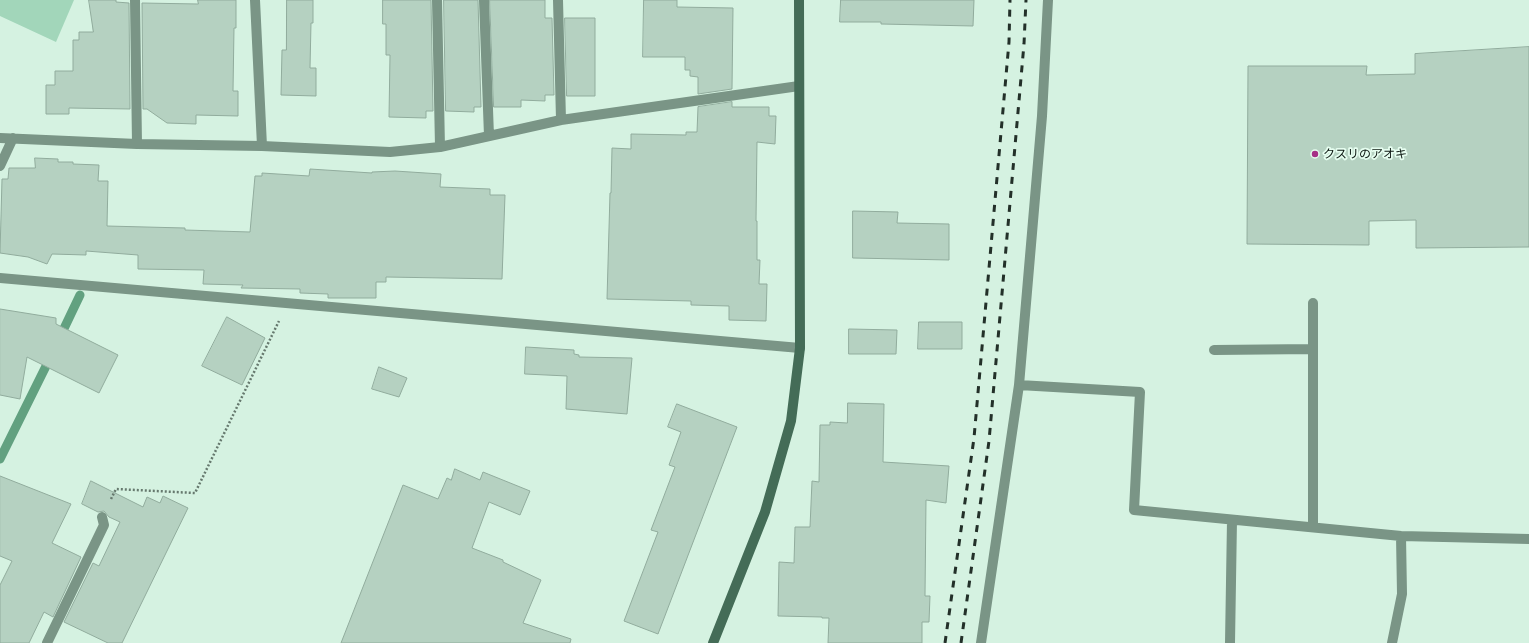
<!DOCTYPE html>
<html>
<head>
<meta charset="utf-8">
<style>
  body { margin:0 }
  canvas { display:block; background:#d5f2e1 }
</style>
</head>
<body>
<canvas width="1529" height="643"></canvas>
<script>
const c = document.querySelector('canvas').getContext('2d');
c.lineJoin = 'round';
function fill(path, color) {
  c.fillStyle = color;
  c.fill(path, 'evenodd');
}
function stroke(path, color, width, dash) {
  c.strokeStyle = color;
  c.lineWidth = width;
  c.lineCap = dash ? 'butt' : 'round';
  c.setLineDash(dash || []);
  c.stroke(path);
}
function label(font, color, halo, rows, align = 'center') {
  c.font = font + ' Lato,"Noto Sans JP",sans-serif';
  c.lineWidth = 3.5;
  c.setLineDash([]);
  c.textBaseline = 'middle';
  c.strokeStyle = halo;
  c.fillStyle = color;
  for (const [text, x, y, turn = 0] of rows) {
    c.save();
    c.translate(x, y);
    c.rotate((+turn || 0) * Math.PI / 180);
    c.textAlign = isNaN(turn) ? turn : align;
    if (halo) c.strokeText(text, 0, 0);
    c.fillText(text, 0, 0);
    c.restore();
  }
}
fill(new Path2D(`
  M0 0H74L56 42 0 16Z`), '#a2d6ba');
stroke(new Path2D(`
  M59 339 80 295
  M0 459 51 356`), '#62a180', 9);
const building = new Path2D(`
  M89 0H116V2L129 3 130 109 69 108V114H46V85H55V71H73V40H79V32H93Z
  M198 0H236V28H234L233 91H238V116L196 115V124L167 123 147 109H143L142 3 198 4Z
  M287 0H313V23H311L310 68H316V96L281 95 282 50H286Z
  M383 0H431L433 111H426V118L389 117 390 55H386V24H383Z
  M444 0H478L481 107H474V112L446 111Z
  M490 0H545V18H552L554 95H545V101L521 100V107H494Z
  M644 0H677V7L733 8 732 89 698 94V77L690 76V70H685V57H643Z
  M841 0H974L973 26 881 24V22H840Z
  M565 18H595V96H567Z
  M1529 47V247L1416 248V220L1369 221V245L1247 244 1248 66H1367L1366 75 1415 74V54Z
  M732 102V107H769V116H776L775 144 757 142 756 221H757V260H760L759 284H767L766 321 729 320V306L691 305V301L607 299 610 193H611L612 148 631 149V134L686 135V132H697L698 107Z
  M35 158 58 159V162H73V164L99 165 98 181H108L107 226 185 228V230L250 232 255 176H262V173L309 176 310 169 372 173V172L395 171 441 174 440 187 490 189V195H505L502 279 386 277V282H376V298H328V294L300 293V289L241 288 243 285 203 284 204 270 138 269V255L86 251V255L52 254 47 264 28 257 0 253 2 179H8L9 168H35Z
  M853 211 898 212 897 223 949 224V260L853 258Z
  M0 309 56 318V324L118 355 99 393 27 357 20 399 0 395Z
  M227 317 265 338 242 385 202 366Z
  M919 322H962V349H918Z
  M849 329 897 330 896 354H849Z
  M526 347 574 350V354L579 355V357L632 358 627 414 566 409 567 376 525 374Z
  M379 367 407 378 399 397 372 389Z
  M848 403 884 404 883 462 949 466 946 503 926 500 925 596H930L929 622H922V643H828L829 618H822V617L778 616 779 562 794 563 795 527H810L812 481 819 482 820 425H830V422L847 423Z
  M677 404 737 427 658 634 624 621 658 532 651 530 675 467 669 465 681 432 668 427Z
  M455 469 480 480 483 472 530 491 520 515 489 502 472 548 503 560V562L541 580 523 623 571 639 570 643H341L403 485 438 499 447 478 451 480Z
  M0 476 71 504 52 543 81 557 53 617 44 612 29 643H0V585L12 561 0 556Z
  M91 481 143 507 147 497 160 503 163 496 188 508 122 643H108L64 622 93 563 99 566 120 522 109 517 104 511 98 512 82 504Z`);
fill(building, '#b5d1c1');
stroke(building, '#91ac9d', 1);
stroke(new Path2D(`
  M111 499 116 489 195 493 279 321`), '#66796e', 2.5, [2, 2]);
stroke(new Path2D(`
  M135 0 137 144
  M255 0 262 146
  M437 0 440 147
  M484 0 489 136
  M558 0 561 120
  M0 138 137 144 262 146 390 152 440 147 561 120 799 86
  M0 166 13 138
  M0 278 800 348
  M1214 350 1313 349
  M1019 385 1140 392 1134 510 1401 536 1529 539
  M1313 527V303
  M47 643 104 525 102 517
  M981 643 1019 385 1042 116 1048 0
  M1230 643 1232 520
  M1392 643 1402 594 1401 536`), '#7a9586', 10);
stroke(new Path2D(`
  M713 643 765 512 791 421 800 348 799 0`), '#446c57', 10);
stroke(new Path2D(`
  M945 643 974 438 1009 42 1010 0
  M961 643 989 441 1024 44 1026 0`), '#233029', 3, [7, 7]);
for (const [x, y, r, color] of [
  [1315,154,4,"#a62f86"]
]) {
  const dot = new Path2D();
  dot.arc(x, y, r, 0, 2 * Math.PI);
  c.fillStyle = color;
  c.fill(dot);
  stroke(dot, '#e6fef0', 1.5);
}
label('12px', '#0b1610', '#e6fef0', [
  ["クスリのアオキ",1323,154]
], 'left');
</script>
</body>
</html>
